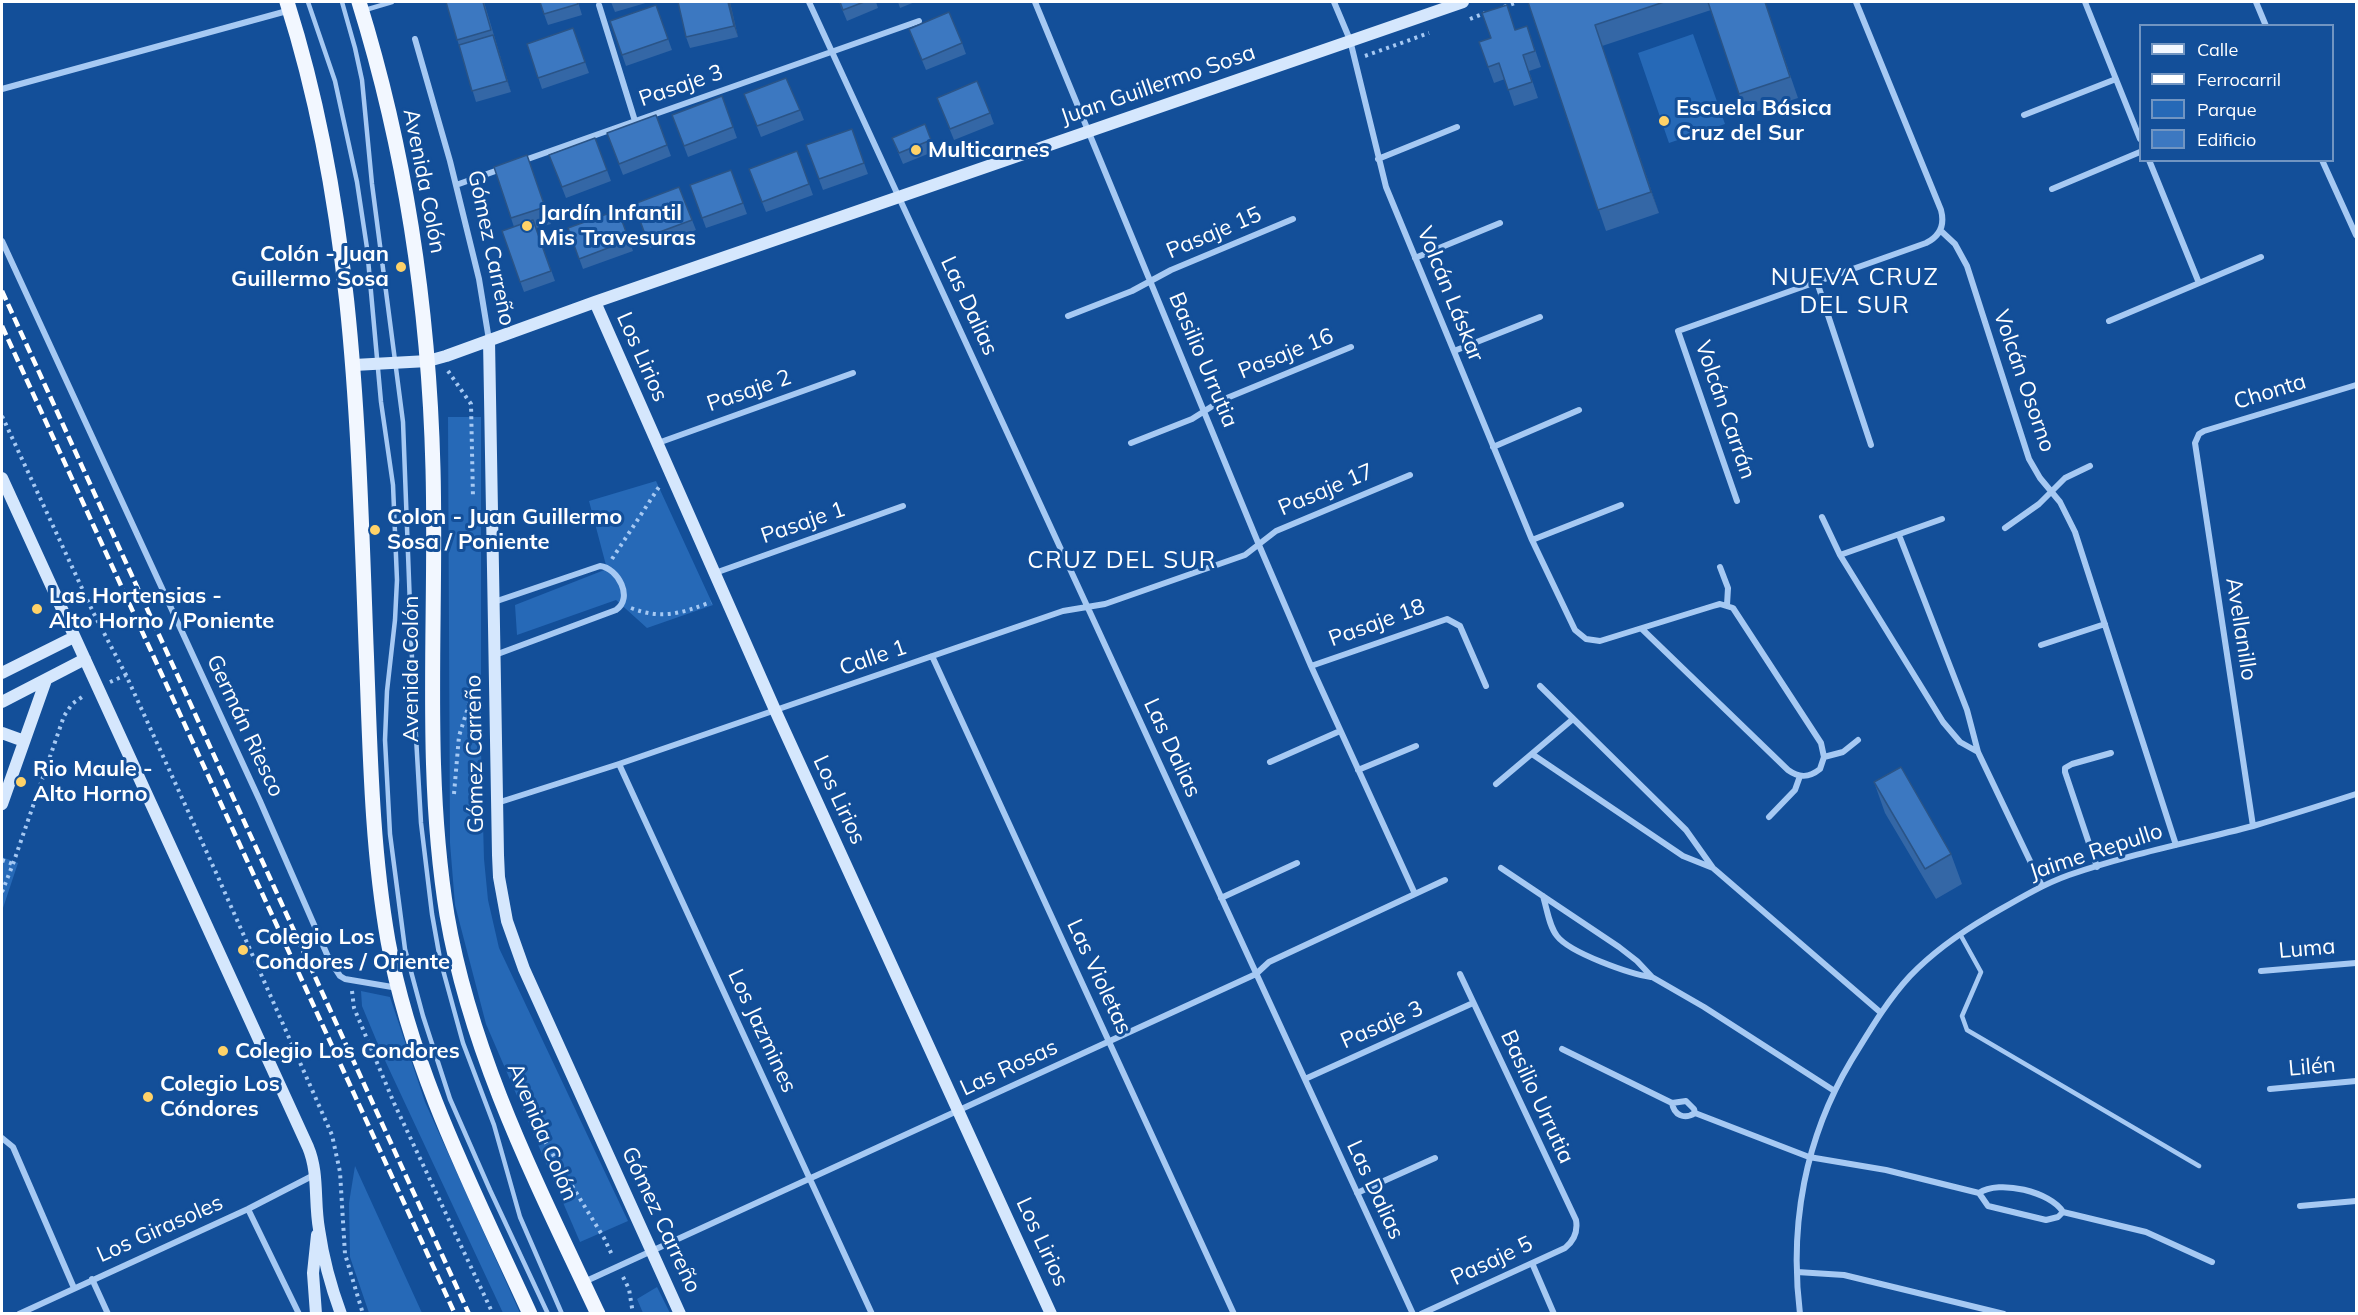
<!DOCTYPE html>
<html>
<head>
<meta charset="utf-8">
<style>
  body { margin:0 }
  #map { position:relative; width:2358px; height:1315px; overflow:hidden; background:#134f99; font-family:Mulish,sans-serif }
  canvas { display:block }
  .frame { position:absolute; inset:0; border:3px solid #fff; pointer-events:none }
  .legend { position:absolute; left:2139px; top:24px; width:195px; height:138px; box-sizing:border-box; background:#134f99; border:2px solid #7195c2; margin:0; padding:8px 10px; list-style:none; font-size:18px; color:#fff }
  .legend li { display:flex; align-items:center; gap:12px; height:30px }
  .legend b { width:30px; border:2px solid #7195c2 }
</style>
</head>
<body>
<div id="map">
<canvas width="2358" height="1315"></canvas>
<div class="frame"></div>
<ul class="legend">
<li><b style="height:8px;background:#f2f7ff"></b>Calle</li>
<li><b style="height:8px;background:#fff"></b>Ferrocarril</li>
<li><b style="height:16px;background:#2669b7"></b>Parque</li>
<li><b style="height:16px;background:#3c78c1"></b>Edificio</li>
</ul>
</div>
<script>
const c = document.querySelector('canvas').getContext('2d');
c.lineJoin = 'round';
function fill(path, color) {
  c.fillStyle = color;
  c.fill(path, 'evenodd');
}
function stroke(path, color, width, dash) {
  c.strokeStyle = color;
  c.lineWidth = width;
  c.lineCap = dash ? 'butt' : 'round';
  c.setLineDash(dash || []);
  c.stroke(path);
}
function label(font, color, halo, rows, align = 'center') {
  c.font = font + ' Mulish,sans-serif';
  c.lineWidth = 6;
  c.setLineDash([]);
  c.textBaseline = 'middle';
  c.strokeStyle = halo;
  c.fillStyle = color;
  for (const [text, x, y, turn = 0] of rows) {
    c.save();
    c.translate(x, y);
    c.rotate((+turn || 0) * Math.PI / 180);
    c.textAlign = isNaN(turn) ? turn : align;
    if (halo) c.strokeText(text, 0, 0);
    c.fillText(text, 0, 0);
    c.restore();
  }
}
fill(new Path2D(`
  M1693 34 1725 124 1669 143 1638 53Z
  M448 417H481V749L484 859 488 900 499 948 628 1221 580 1242 486 1024 455 905 450 843Z
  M656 481 713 605 647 628 616 600 517 635 515 605 607 569 589 501Z
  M2 857 18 863 2 911Z
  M361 991 390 997 425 1102 520 1313H503L382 1054 362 1006Z
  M355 1166 422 1313H369L350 1257 349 1203Z
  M657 1287 670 1313H643L637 1299Z`), '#2669b7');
stroke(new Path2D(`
  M1504 7 1518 2
  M1470 19 1485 13
  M1365 56 1429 33
  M448 371 471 404 473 498
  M2 416 93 612 126 675 218 877 332 1135 340 1172 345 1254 363 1314
  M612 559 659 487
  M631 608C662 620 682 613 711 602
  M110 682 126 675
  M454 794 459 736 478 676
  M2 860 13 864
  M2 892 13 864 64 716 72 704 85 695
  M352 991 354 1008 394 1103 493 1314
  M525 1109 604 1238 613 1257
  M623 1277 629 1289 633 1314`), '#a6c9f3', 4, [3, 4.5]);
stroke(new Path2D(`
  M308 2 335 81 357 182 367 248 381 402 393 485 397 580 395 620 387 691 385 740 390 834 405 949 423 1016 450 1099 490 1190 548 1314
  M342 2 355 48 362 80 372 184 403 422 413 685 421 823 432 914 440 959 463 1043 494 1125 520 1217 562 1314
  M365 10 392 2
  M1960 934 1981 972 1962 1016 1967 1030 2199 1166`), '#a6c9f3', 4.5);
stroke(new Path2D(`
  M809 2 1413 1314
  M1035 2 1259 545 1311 666 1415 894
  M1334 2 1350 40 1386 187 1532 540 1575 630 1586 639 1600 641 1713 606 1720 604 1733 608 1821 743 1824 757 1820 769C1809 778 1799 778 1788 770L1642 629
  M2085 2 2140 139
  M2256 2 2266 26
  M599 5 635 121
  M415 39 450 161 479 279 489 340
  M2 89 287 11
  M2024 115 2116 79
  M1378 159 1457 127
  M2149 160 2199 283
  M2322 160 2356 235
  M522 161 919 21
  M456 185 501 169
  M2052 189 2140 152
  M1940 230 1955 244 1967 266 2029 459 2040 478 2060 502 2075 532 2176 845
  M2 241 260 801 329 959 340 976 345 979 398 988
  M1415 258 1500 223
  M1817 282 1871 445
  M1068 316 1132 291 1171 270 1293 219
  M2109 321 2261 257
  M1454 351 1540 317
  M658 443 853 373
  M1131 443 1192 419 1222 400 1351 347
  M1493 447 1579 410
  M1737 501 1678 331 1926 243C1940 236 1945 225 1941 210L1856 2
  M1822 517 1840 555 1943 722 1960 742 1978 752
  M2005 528 2039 504 2065 478 2090 466
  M1899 535 1967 710 1978 752 2042 886
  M1532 540 1621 505
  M1840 555 1942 519
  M1720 567 1728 588 1727 605
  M715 573 903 506
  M494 602 600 566C618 568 634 598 616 610L495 655
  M2041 645 2105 624
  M932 656 1234 1314
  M1311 666 1447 619 1460 626 1486 686
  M1540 686 1686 830 1713 868 1880 1012
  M1532 754 1683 856 1713 868
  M1824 757 1843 752 1858 740
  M1270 762 1340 731
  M619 764 872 1314
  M1358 770 1416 746
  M1496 784 1573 719
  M497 803 619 764 1063 611 1105 604 1245 555 1276 531 1410 475
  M1769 817 1795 790 1800 776
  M2253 826 2195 443 2199 434 2204 431 2356 385
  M2097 867 2065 772V768L2072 764 2111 753
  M1501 868 1619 947 1637 961 1652 977 1704 1007 1833 1090
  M1543 896C1547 909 1549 926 1557 936 1570 953 1630 974 1651 977
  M1221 898 1297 863
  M2261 971 2356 963
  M1562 1049 1672 1103 1686 1101 1694 1109 1695 1113 1809 1157 1886 1170 1979 1193C1999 1179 2051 1192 2063 1212L2146 1232 2212 1262
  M1305 1079 1473 1003
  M2270 1089 2356 1081
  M1672 1103C1674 1115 1684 1120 1695 1113
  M2 1138 13 1147 74 1288
  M1357 1193 1435 1158
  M1979 1193 1988 1206 2046 1220 2058 1217 2063 1212
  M2300 1206 2356 1201
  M248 1209 299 1314
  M1532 1263 1554 1314
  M1797 1272 1844 1275 2004 1314
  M92 1279 108 1314
  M584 1282 1256 974 1269 962 1445 880
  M19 1314 248 1209 314 1175
  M1421 1314 1565 1248C1574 1241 1578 1232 1576 1220L1460 974
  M1800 1314C1789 1225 1805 1138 1851 1061 1869 1032 1886 1002 1910 976 1933 952 1960 933 1989 916 2015 901 2041 885 2069 875 2129 854 2192 842 2253 826 2287 816 2322 805 2356 794`), '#a6c9f3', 6);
stroke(new Path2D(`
  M595 302 775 710 1051 1314
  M489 340 498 855 499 877 507 921 524 969 680 1314
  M354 365 428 361 446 356 595 302 1463 2
  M2 478 308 1147C319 1173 314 1201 319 1229 323 1257 331 1287 341 1314
  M2 673 74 637
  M2 702 85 659
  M2 733 24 741
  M2 804 46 680
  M316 1314 313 1273 317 1235`), '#d5e7fd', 12);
stroke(new Path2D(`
  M287 2C354 212 358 426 366 644 370 743 371 844 388 941 412 1073 475 1193 530 1314
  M359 2C406 153 429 310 433 469 437 617 423 768 447 915 471 1056 538 1186 598 1314`), '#f2f7ff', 15);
stroke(new Path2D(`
  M2 291 469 1314
  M2 326 455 1314`), '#fff', 4.5, [10, 4.5]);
fill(new Path2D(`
  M446 2H484L511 92 476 102Z
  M578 2 582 15 548 25 544 14Z
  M611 2H649L615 12Z
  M680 2H730L738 37 690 48 686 37Z
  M839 2H876L878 8 847 21Z
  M898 2H915L900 8Z
  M1528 2H1765L1798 98 1746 115 1711 10 1602 46 1659 213 1606 231Z
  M656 5 672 50 626 66 610 21Z
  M1527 26 1541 67 1529 71 1538 98 1514 106 1505 79 1494 83 1479 42Z
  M573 28 589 73 542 89 527 44Z
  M909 29 962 43 966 54 926 70Z
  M744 94 800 110 804 120 761 137Z
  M722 96 737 138 688 157 672 115Z
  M941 108 990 113 994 124 954 140Z
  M656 115 671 156 623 175 607 133Z
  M925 124 935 151 903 164 892 138Z
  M595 138 611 181 566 198 549 155Z
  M806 145 864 163 868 174 823 190Z
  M797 151 813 195 766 212 749 169Z
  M527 155 551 224 536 228 555 281 524 292 502 231 514 227 494 167Z
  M731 170 747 214 706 228 690 185Z
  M679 187 696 230 650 248 634 204Z
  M618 210 633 251 583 269 568 228Z
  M1874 782 1951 854 1962 884 1936 899 1885 813Z`), '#3467a6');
fill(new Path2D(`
  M728 2H730L738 37 734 26Z
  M1595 25 1602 46 1659 213 1651 192Z
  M493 35 497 46 511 92 507 81Z`), '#2a5487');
const building = new Path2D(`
  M446 2H483L491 30 457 40Z
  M540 2H577L578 4 544 14Z
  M678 2H728L734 26 686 37Z
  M840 2H864L843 10Z
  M1528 2H1664L1595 25 1651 192 1598 210Z
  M1708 2H1765L1790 77 1739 94Z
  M656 5 668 39 622 55 610 21Z
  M1507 5 1515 30 1527 26 1535 51 1523 55 1532 82 1508 90 1499 63 1488 67 1479 42 1491 38 1482 13Z
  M949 12 962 43 922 60 909 29Z
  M573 28 585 62 538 78 527 44Z
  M493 35 507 81 472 91 459 45Z
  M786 78 800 110 757 126 744 94Z
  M977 81 990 113 950 129 937 98Z
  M722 96 733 127 684 146 672 115Z
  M656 115 667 145 619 164 607 133Z
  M925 124 931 140 899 153 892 138Z
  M852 129 864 163 819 179 806 145Z
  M595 138 607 170 562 187 549 155Z
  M797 151 809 184 762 202 749 169Z
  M527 155 545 207 511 218 494 167Z
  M731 170 743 203 702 218 690 185Z
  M679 187 692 220 646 237 634 204Z
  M618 210 629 240 579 259 568 228Z
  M533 220 551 271 520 282 502 231Z
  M1901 767 1951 854 1925 869 1874 782Z`);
fill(building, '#3c78c1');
stroke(building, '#2a5487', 1.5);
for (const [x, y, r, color] of [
  [1664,121,6,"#ffd268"],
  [916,150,6,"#ffd268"],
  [527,226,6,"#ffd268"],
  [401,267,6,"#ffd268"],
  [375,530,6,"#ffd268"],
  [37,609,6,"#ffd268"],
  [21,782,6,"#ffd268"],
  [243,950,6,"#ffd268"],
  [223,1051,6,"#ffd268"],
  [148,1097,6,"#ffd268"]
]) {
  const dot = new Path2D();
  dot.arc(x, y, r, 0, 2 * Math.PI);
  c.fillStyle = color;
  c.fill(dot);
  stroke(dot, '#134f99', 2);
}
label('22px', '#fff', '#134f99', [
  ["Juan Guillermo Sosa",1158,85,-19],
  ["Pasaje 3",681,86,-19],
  ["Avenida Colón",424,181,79],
  ["Pasaje 15",1214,233,-23],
  ["Gómez Carreño",491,248,78],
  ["Volcán Láskar",1450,294,68],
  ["Las Dalias",969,306,65],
  ["Pasaje 16",1286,354,-22],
  ["Los Lirios",642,357,66],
  ["Basilio Urrutia",1203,360,67],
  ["Volcán Osorno",2024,381,71],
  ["Pasaje 2",749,391,-19],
  ["Chonta",2270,392,-17],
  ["Volcán Carrán",1725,410,71],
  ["Pasaje 17",1326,490,-23],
  ["Pasaje 1",803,523,-19],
  ["Pasaje 18",1377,623,-20],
  ["Avellanillo",2241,629,81],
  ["Calle 1",873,658,-19],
  ["Avenida Colón",411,669,-90],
  ["Germán Riesco",245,726,65],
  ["Las Dalias",1172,748,65],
  ["Gómez Carreño",475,754,-91],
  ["Los Lirios",839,800,65],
  ["Jaime Repullo",2096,852,-18],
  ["Luma",2307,949,-5],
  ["Las Violetas",1099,977,65],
  ["Pasaje 3",1382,1025,-24],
  ["Los Jazmines",762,1031,65],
  ["Lilén",2312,1067,-5],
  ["Las Rosas",1009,1068,-25],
  ["Basilio Urrutia",1537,1097,65],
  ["Avenida Colón",542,1132,67],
  ["Las Dalias",1375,1190,65],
  ["Gómez Carreño",661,1220,65],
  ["Los Girasoles",160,1229,-24],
  ["Los Lirios",1042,1242,65],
  ["Pasaje 5",1492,1261,-25]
]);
label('bold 22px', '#fff', '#134f99', [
  ["Escuela Básica",1676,108],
  ["Cruz del Sur",1676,133],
  ["Multicarnes",928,150],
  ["Jardín Infantil",539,213],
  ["Mis Travesuras",539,238],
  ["Colón - Juan",389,254,"right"],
  ["Guillermo Sosa",389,279,"right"],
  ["Colon - Juan Guillermo",387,517],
  ["Sosa / Poniente",387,542],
  ["Las Hortensias -",49,596],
  ["Alto Horno / Poniente",49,621],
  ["Rio Maule -",33,769],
  ["Alto Horno",33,794],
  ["Colegio Los",255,937],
  ["Condores / Oriente",255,962],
  ["Colegio Los Condores",235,1051],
  ["Colegio Los",160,1084],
  ["Cóndores",160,1109]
], 'left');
c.letterSpacing = '1.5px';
label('24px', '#fff', '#134f99', [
  ["NUEVA CRUZ",1855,278],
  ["DEL SUR",1855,306],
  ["CRUZ DEL SUR",1122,561]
]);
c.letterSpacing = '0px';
</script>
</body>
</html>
